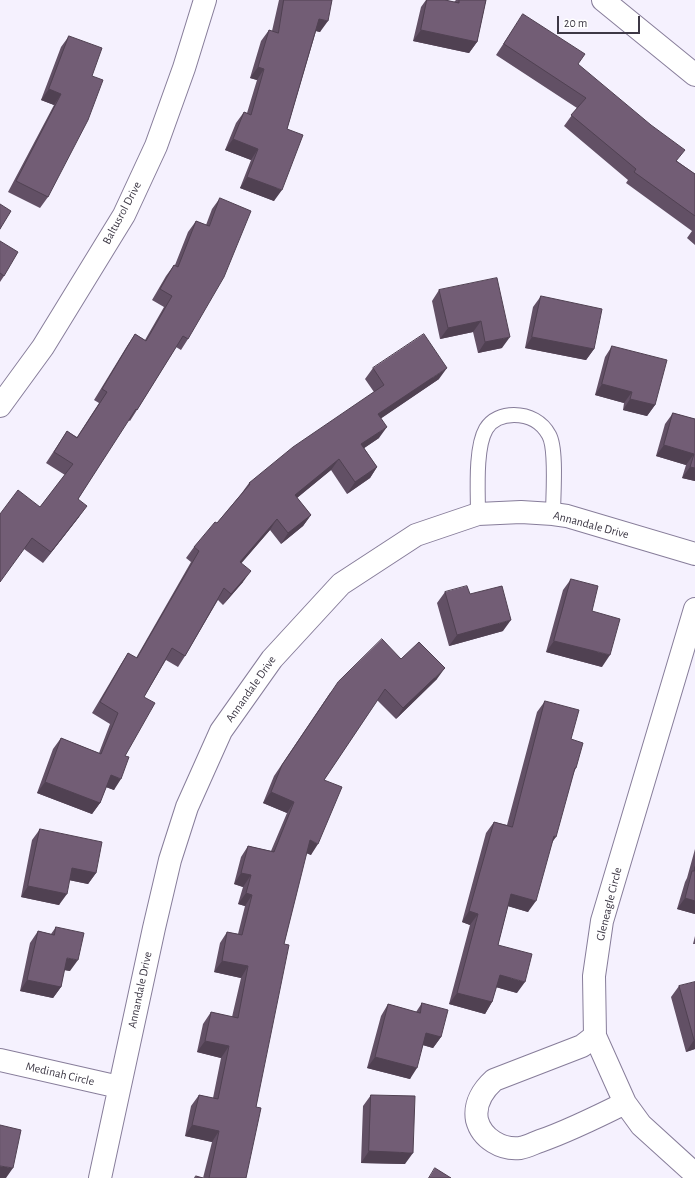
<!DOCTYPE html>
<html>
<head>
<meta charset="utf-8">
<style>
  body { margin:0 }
  #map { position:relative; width:695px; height:1178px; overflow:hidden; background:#f5f1fe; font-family:"Alegreya Sans",sans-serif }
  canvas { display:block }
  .scale { position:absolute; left:557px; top:16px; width:83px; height:18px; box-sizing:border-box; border:2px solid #3d3845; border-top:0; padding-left:5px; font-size:12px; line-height:14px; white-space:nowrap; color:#3d3845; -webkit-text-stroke:3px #fff; paint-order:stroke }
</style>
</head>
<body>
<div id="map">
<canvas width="695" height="1178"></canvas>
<div class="scale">20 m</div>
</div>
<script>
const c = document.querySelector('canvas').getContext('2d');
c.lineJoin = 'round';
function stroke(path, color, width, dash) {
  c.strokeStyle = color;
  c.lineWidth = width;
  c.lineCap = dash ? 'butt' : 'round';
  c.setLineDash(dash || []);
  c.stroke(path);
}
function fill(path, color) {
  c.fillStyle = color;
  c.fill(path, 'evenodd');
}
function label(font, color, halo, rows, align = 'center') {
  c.font = font + ' "Alegreya Sans",sans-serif';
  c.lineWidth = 4;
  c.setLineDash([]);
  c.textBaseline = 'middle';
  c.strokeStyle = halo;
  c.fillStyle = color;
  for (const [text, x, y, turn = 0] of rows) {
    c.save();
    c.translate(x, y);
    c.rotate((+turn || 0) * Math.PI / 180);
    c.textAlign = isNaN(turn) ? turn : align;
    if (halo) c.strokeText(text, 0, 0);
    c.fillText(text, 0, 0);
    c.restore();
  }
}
const service = new Path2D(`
  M478 514C478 492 475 448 486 429 492 419 503 415 514 415 529 415 542 422 549 435 557 449 553 496 553 514`);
const minor = new Path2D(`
  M603 0 695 75
  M0 406 43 347 124 215 156 146 184 68 205 0
  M695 609 602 921 594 976 595 1036 625 1103 641 1125 695 1174
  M595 1036 582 1046 494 1080C483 1090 474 1104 477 1120 482 1139 502 1150 520 1148 527 1147 534 1143 540 1141 569 1131 597 1117 625 1103
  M0 1060 119 1087
  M100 1178 154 928 170 860 187 807 221 731 272 659 341 584 416 535 478 514 521 512 553 514 567 516 695 554`);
stroke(service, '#877d9a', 16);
stroke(minor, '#877d9a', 24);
stroke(service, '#fff', 14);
stroke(minor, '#fff', 22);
fill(new Path2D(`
  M279 0H332L320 32 316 31 287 129 274 201 240 188 251 160 225 150 236 123 244 112 247 113 257 80 250 78 261 41 269 30 272 31Z
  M426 0H445L454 2 456 0H486L477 42 469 53 413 41 421 7Z
  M523 14 578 64 677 161 695 174V245L687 238 692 231 626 183 628 180 564 126 577 108 496 55Z
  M69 36 92 76 48 197 40 208 8 192 54 105 41 100 61 47Z
  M220 198 188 339 181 350 176 347 137 410 130 421 128 420 78 499 79 517 43 563 24 549 40 507 65 475 46 463 67 431 77 437 99 403 94 400 127 346 135 334 145 340 164 307 152 300 166 276 174 265H175L188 232 196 221 206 225 212 209Z
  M0 241 4 276 0 282Z
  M497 278 502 348 478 353 473 332 440 339 432 301 439 290Z
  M541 296 594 349 586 360 525 348 533 307Z
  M612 346 655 405 647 416 623 410 624 403 595 395 605 357Z
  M373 368 439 379 381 418 379 438 364 448 377 467 370 478 347 494 331 470 297 498 311 515 303 526 281 544 270 530 241 563 243 582 223 605 218 600 185 656 178 667 166 660 144 697 114 790 106 787 100 803 92 814 37 793 53 749 61 738 99 753 110 724 92 713 121 664 128 653 136 658 191 562 186 558 194 547 217 523 241 494 249 483 374 392 365 379Z
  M673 413 695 419V481L682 478 686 465 656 456 665 424Z
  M571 579 602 667 546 652 563 590Z
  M445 592 470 594 503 631 449 646 437 603Z
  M401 659 437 679 396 719 377 700 324 780 311 855 306 853 284 944 256 1107 246 1178H203L212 1142 185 1136 191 1106 199 1095 213 1098 221 1058 197 1052 203 1024 211 1012 232 1017 241 978 214 972 220 943 227 932 238 934 245 906 238 904 243 887 234 884 241 857 248 846 271 851 287 813 263 803 274 776 330 693Z
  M545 701 571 739 576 768 574 772 552 843 528 912 508 906 498 945 517 993 496 987 492 1002 485 1014 449 1004 470 925 462 922 486 833 494 822 507 825 537 712Z
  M40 829 96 873 88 884 69 880 59 905 21 897 32 840Z
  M695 849V914L677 909 685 882 687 878Z
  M56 927 70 971 64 970 61 987 53 998 20 991 30 943 38 931 51 934Z
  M695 936V944H693Z
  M695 982V1049L686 1052 671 997 679 986Z
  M422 1003 441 1037 433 1048 423 1045 410 1079 367 1068 381 1016 388 1004 416 1012Z
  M371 1095 405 1164 361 1163 363 1106Z`), '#625065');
fill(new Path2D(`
  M319 19 328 21 320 32 311 30Z
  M421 30 477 42 469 53 413 41Z
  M258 67 264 69 257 80 250 78Z
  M49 89 61 94 54 105 41 100Z
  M233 139 258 149 251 160 225 150Z
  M247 177 282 190 274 201 240 188Z
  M481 321 473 332 440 339 448 328Z
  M510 337 502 348 478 353 485 342Z
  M532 337 594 349 586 360 525 348Z
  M447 368 439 379 370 426 378 414Z
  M602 384 632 392 624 403 595 395Z
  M630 399 655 405 647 416 623 410Z
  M387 427 379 438 354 455 361 444Z
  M664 445 694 454 686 465 656 456Z
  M339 459 331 470 287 506 295 495Z
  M377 467 370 478 347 494 355 482Z
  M690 467 695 468V481L682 478Z
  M87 506 79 517 43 563 51 552Z
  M311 515 303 526 281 544 288 533Z
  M277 519 270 530 233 573 240 562Z
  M251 571 243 582 223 605 231 594Z
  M511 620 503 631 449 646 457 635Z
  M554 641 610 655 602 667 546 652Z
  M445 668 437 679 396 719 403 708Z
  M111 775 121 779 114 790 103 786Z
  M45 782 100 803 92 814 37 793Z
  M271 792 294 802 287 813 263 803Z
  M554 836 556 837 548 848Z
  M310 840 318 844 311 855 302 851Z
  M72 868 96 873 88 884 64 879Z
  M241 873 251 875 243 887 234 884Z
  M28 886 67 894 59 905 21 897Z
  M246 893 252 895 245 906 238 904Z
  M511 894 536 901 528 912 504 905Z
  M685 898 695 901V914L677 909Z
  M469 911 478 914 470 925 462 922Z
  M67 958 78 960 70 971 59 969Z
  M222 961 248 966 241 978 214 972Z
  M500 975 525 982 517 993 492 986Z
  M27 980 61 987 53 998 20 991Z
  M457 993 492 1002 485 1014 449 1004Z
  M426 1033 441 1037 433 1048 419 1044Z
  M694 1040H695V1049L686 1052Z
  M205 1041 229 1046 221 1058 197 1052Z
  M375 1057 417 1068 410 1079 367 1068Z
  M192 1125 219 1131 212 1142 185 1136Z
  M369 1151 413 1153 405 1164 361 1163Z
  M0 1166 13 1168 6 1178H0Z`), '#504152');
const building = new Path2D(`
  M284 0H332L328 21 319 19 287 129 303 135 282 190 247 177 258 149 233 139 244 112 251 115 264 69 258 67 269 30 278 33Z
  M427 0H445L459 3V0H486L477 42 421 30Z
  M523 14 585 54 578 64 651 125 685 150 676 161 695 174V216L634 172 636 169 571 115 586 98 504 44Z
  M69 36 102 48 92 76 103 80 88 120 48 197 16 181 61 94 49 89Z
  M220 198 251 211 224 277 188 339 183 336 137 410 136 409 78 499 87 506 51 552 32 538 0 582V514L18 490 40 507 73 464 54 452 67 431 77 438 107 392 102 389 135 334 146 341 172 296 160 289 174 265 178 267 196 221 209 226Z
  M0 204 11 211 0 229Z
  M0 241 18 252 4 276 0 273Z
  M497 278 510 337 485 342 481 321 448 328 439 290Z
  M541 296 602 309 594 349 532 337Z
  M424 334 447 368 378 414 387 427 361 444 377 467 355 482 339 459 295 495 311 515 288 533 277 519 240 562 251 571 231 594 224 588 185 656 172 648 144 697 155 703 125 756 129 757 121 779 111 775 100 803 45 782 61 738 101 754 118 713 100 702 128 653 137 658 199 551 194 547 215 522 217 523 250 484 249 483 293 447 384 385 373 368Z
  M612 346 667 360 655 405 630 399 632 392 602 384Z
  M673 413 695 419V468L690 467 694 454 664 445Z
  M571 579 598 586 592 611 620 619 610 655 554 641Z
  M467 586 470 594 502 586 511 620 457 635 445 592Z
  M382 639 401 659 419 642 445 668 403 708 385 689 324 780 342 787 318 844 310 840 284 944 289 945 256 1107 261 1108 246 1178H209L219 1131 192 1125 199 1095 218 1099 229 1046 205 1041 211 1012 238 1018 248 966 222 961 227 932 242 935 252 895 246 893 251 875 241 873 248 846 274 852 294 802 271 792 282 765 338 682Z
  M545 701 579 710 571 739 583 743 576 768H575L556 837 554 836 536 901 511 894 498 945 532 954 525 982 500 975 492 1002 457 993 478 914 469 911 494 822 512 827Z
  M40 829 102 842 96 873 72 868 67 894 28 886Z
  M695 867V901L685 898 692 871H694Z
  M56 927 84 933 78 960 67 958 61 987 27 980 38 931 54 935Z
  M695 982V1040H694L679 986Z
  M422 1003 448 1010 441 1037 426 1033 417 1068 375 1057 388 1004 420 1013Z
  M371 1095 415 1096 413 1153 369 1151Z
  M0 1125 21 1130 13 1168 0 1166Z
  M435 1168 451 1178H429Z
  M196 1176 203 1178H195Z`);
fill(building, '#725d75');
stroke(building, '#504152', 1);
label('12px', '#3d3845', '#fff', [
  ["Baltusrol Drive",122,213,-62],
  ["Annandale Drive",591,525,15],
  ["Annandale Drive",251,689,-55],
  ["Gleneagle Circle",609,904,-76],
  ["Annandale Drive",140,990,-78],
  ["Medinah Circle",60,1074,13]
]);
</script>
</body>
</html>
